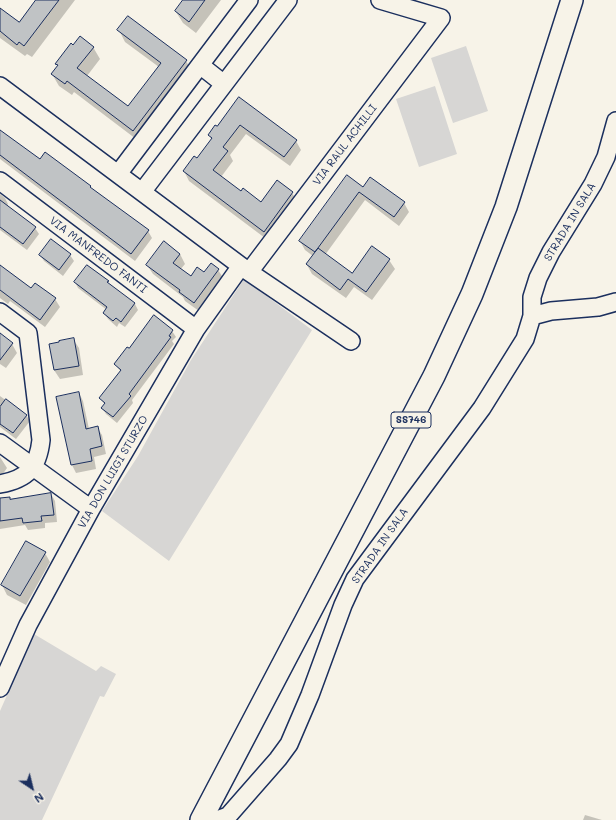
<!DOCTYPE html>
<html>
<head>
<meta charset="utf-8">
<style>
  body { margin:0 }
  #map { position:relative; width:616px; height:820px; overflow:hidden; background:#f7f3e8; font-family:Mali,sans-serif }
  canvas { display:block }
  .north { position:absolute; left:12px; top:768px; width:40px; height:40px; -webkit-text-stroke:3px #f7f3e8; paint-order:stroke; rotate:145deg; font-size:11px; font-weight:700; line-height:16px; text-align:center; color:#1b2f5e }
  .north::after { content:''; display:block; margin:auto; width:14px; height:18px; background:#1b2f5e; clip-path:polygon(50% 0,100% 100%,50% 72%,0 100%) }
</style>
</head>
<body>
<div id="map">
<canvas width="616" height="820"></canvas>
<div class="north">N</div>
</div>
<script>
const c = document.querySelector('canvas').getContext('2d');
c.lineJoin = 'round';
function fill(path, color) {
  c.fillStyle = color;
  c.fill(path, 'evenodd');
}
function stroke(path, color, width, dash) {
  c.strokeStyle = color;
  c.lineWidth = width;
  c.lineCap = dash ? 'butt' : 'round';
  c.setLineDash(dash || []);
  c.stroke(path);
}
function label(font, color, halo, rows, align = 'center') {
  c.font = font + ' Mali,sans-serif';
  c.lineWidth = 3;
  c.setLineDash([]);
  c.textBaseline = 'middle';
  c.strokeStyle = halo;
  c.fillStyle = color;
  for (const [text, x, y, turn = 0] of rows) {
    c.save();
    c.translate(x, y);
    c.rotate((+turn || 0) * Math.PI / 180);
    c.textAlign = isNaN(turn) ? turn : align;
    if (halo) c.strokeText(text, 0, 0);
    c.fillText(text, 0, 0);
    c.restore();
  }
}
fill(new Path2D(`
  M466 46 488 111 453 123 431 58Z
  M435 86 457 154 419 167 396 99Z
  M244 279 312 330 169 561 102 511 138 456 191 360Z
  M34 634 96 671 101 666 116 674 104 697 100 696 42 820H0V711Z`), '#d7d6d4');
fill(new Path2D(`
  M37 0H75L32 57 27 54 25 56 0 38V9L19 24Z
  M185 0H221L196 33 183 23 176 12Z
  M119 30 186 61 193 73 140 142 74 92 72 95 59 86 52 74 58 66 57 64 74 46 93 47 100 59 87 76 128 108 159 67 125 42Z
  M239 98 296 141 301 150 290 166 246 134 230 155 233 161 221 177 241 192 261 203 278 182 292 193 298 202 269 241 189 181 184 171 197 160 212 140 209 135 217 128Z
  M0 131 40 161 92 190 148 231 152 238 135 261 0 159Z
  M363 188 404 203 409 212 399 226 365 200 325 255 352 275 372 248 389 260 395 269 372 300 354 287 346 298 312 274 307 265 313 256 305 250 300 241Z
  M0 194 5 198 8 204 7 206 35 228 39 234 27 250 0 230Z
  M180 254 185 264 180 270 191 277 218 270 224 279 199 311 185 301 183 297 153 274 147 265Z
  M40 255H70L74 261 63 276 44 261Z
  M0 268 31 290 55 299 60 307 45 327 10 301 8 304 0 298Z
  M75 282H108L110 285 135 304 138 310 125 327 119 323 117 327 108 319 104 313 107 310 78 288Z
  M172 331 176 337 172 341 174 344 132 400 133 403 117 423 106 414 102 408 105 405 100 398 121 372 115 364 129 350Z
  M0 335 12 344 17 353 6 368 0 364Z
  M73 339 79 348 83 375 60 379 54 370 50 345Z
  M79 393 83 401 89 429 97 427 102 435 106 454 94 457 96 469 76 473 72 465 57 398Z
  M0 396 26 415 30 421 16 439 0 427Z
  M0 457 7 468 0 478Z
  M51 494 55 501 57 522 45 523V528L28 530 25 525 0 529V499L10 500Z
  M45 553 50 562 26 605 7 595 2 585Z
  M585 815 602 820H583Z`), '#0003');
const building = new Path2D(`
  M36 0H59L24 46 19 42 17 45 0 31V8L19 22Z
  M183 0H205L189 22 175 11Z
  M128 16 187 60 133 131 67 81 65 84 51 74 58 65 55 64 71 43 73 45 80 36 94 47 77 68 128 106 161 63 117 30Z
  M239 97 297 140 284 157 240 125 223 147 228 151 213 170 241 191 243 188 261 202 277 180 293 192 264 232 183 171 194 156 197 158 212 138 208 135 215 125 217 126Z
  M0 130 40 159 45 152 91 186 90 187 149 230 131 254 0 155Z
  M347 175 363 187 370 177 405 202 394 217 359 192 315 252 299 241Z
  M0 200 36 227 23 244 0 227Z
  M51 239 71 254 59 270 39 255Z
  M164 241 180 254 173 263 191 276 197 267 204 272 211 263 219 269 194 303 179 292 180 290 146 265Z
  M372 246 390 259 366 292 348 279 340 290 306 264 318 248 352 273Z
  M0 265 31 288 35 283 56 298 40 320 0 290Z
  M87 265 109 281 107 282 135 303 121 322 116 318 113 321 103 313 107 307 74 282Z
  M154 315 173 330 169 336 171 337 129 394 131 396 113 417 101 408 105 403 99 398 121 370 114 364 127 347 129 348Z
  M0 333 13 343 0 360Z
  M74 338 79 366 54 370 49 344 59 342V341Z
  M79 392 86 429 98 426 102 446 90 449 92 461 71 465 56 397Z
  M6 399 27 415 13 433 0 424V407Z
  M51 493 54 515 41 516 42 521 23 523 22 518 0 521V498L10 497V499Z
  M26 541 46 552 20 596 1 585Z`);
fill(building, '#c0c3c5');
stroke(building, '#1b2f5e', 1);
const minor = new Path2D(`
  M200 65 224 84
  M0 86 249 272 351 341
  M118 174 249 0
  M0 181 196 329
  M142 192 288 0
  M249 272 441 18 380 0
  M0 312 28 333 41 440C38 468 27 479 0 484
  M532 316 551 311 598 307 616 302
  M0 443 91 509
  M0 688 28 625 91 509 196 329 241 266
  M217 820 228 816 278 759 289 744 310 695 343 605 355 579 482 408 525 339 532 316V297L538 278 551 252 593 184 606 157 616 121`);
const major = new Path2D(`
  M201 820 434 376 472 294 506 207 572 0`);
stroke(minor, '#1b2f5e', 20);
stroke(major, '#1b2f5e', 24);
stroke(minor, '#f7f3e8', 17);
stroke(major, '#f7f3e8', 21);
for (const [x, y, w] of [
  [411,420,40]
]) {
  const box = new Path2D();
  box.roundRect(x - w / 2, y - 8, w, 16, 3);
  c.fillStyle = '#f7f3e8';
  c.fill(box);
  stroke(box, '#1b2f5e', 1);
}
label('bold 10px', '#1b2f5e', null, [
  ["SS746",411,420]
]);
label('11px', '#1b2f5e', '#f7f3e8', [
  ["VIA RAUL ACHILLI",345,145,-53],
  ["STRADA IN SALA",570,222,-59],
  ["VIA MANFREDO FANTI",98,255,37],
  ["VIA DON LUIGI STURZO",113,472,-60],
  ["STRADA IN SALA",380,546,-55]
]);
</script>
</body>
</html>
